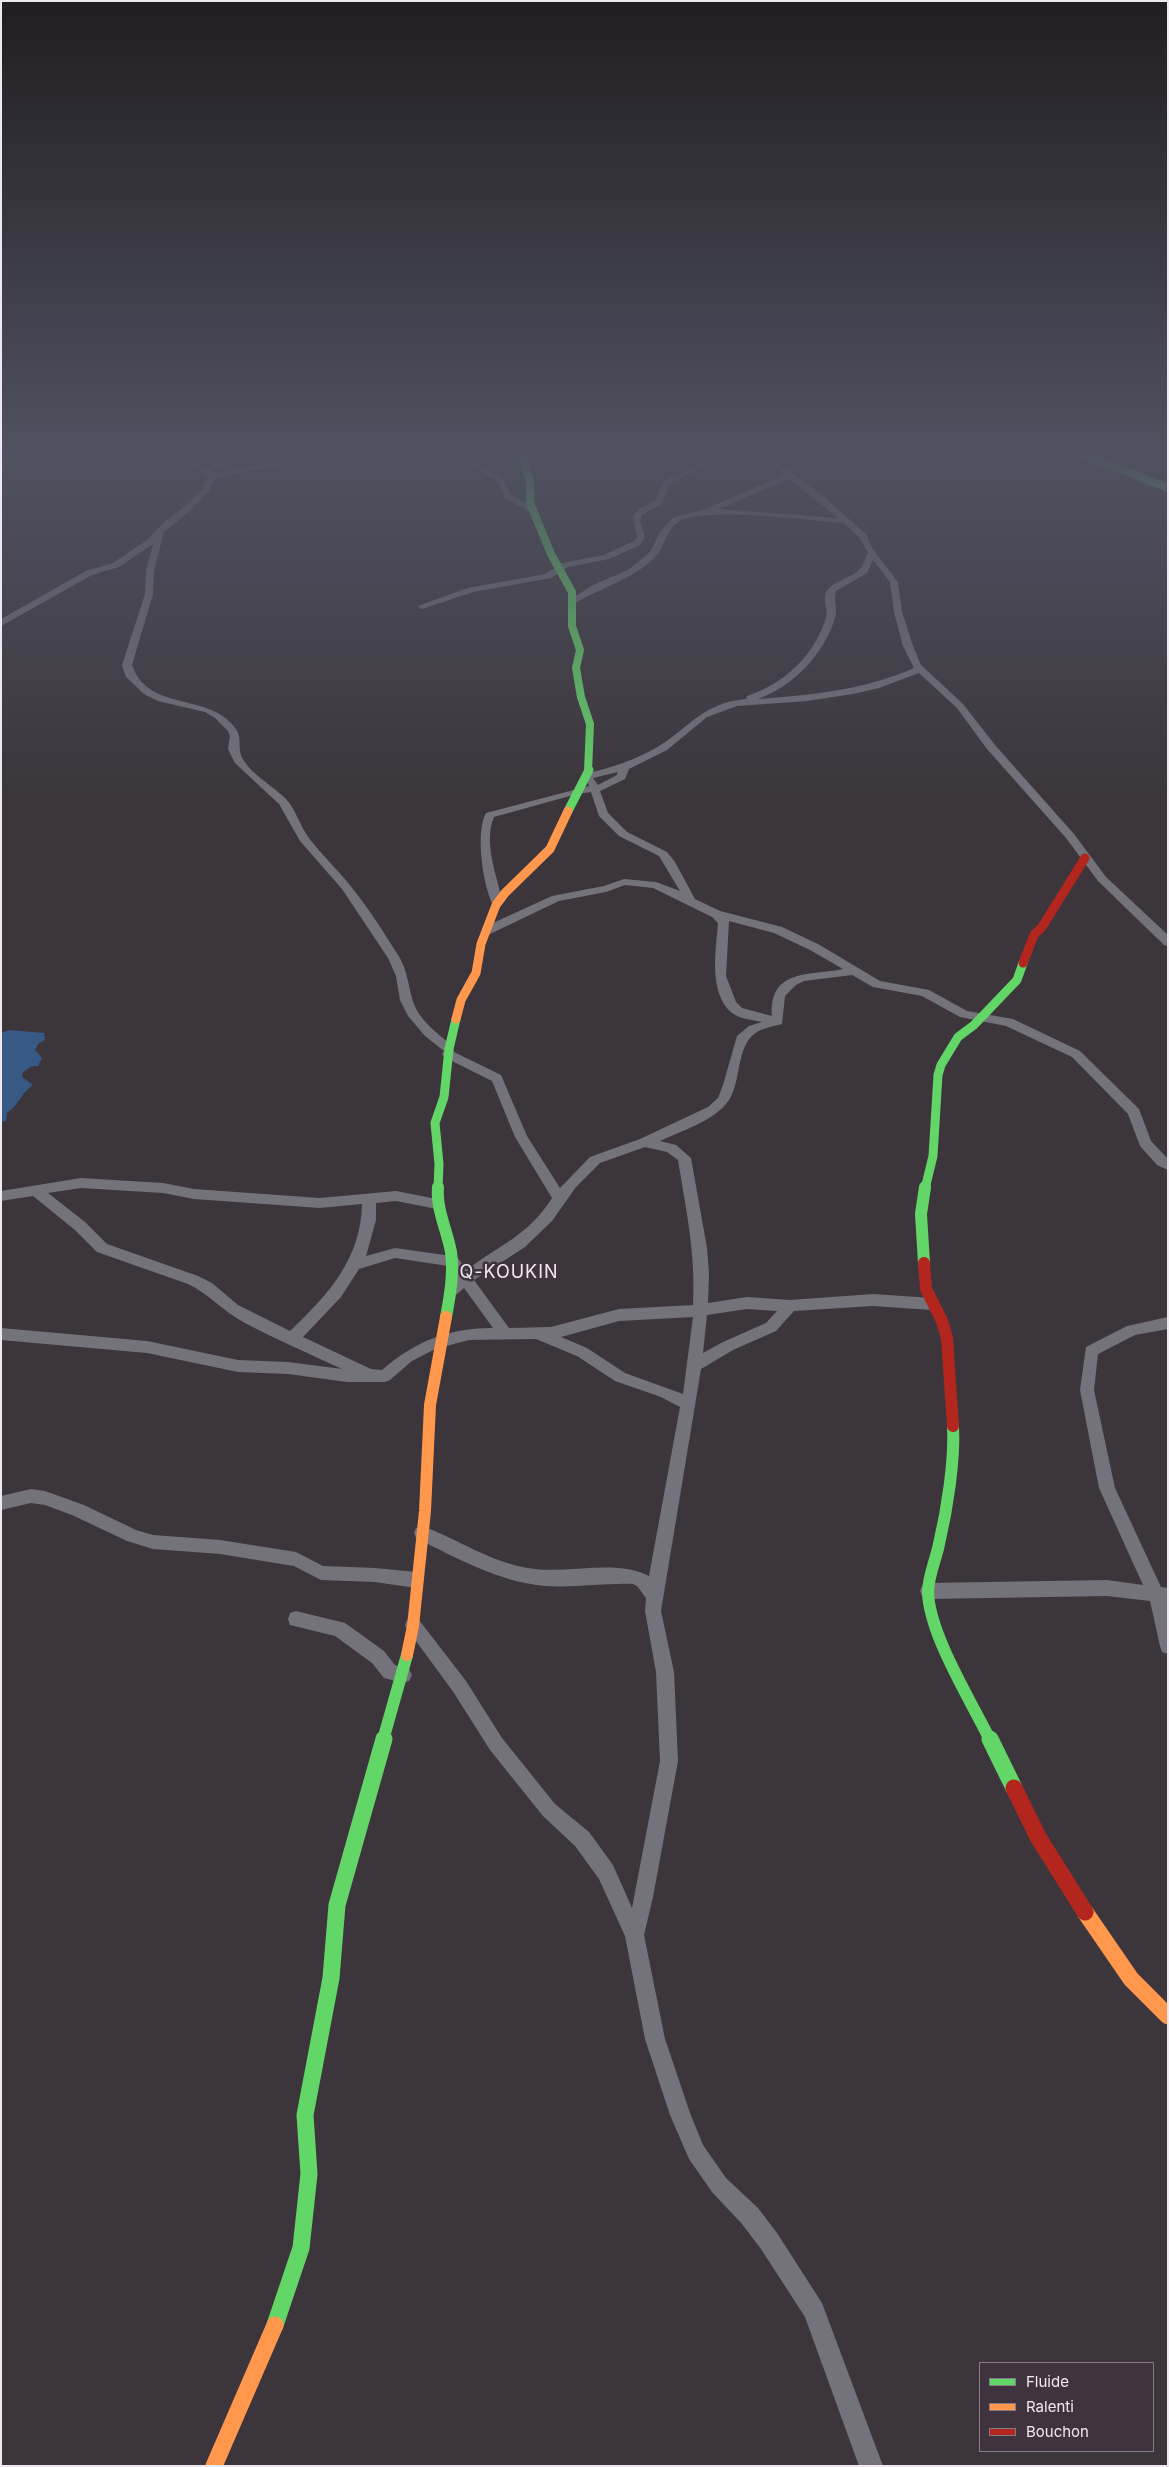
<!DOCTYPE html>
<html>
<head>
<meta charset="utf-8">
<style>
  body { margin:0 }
  #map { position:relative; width:1169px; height:2467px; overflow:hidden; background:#3c363c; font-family:Inter,sans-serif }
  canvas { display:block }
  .frame { position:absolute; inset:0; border:2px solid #f0e8f0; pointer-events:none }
  .legend { position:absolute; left:979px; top:2362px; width:175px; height:90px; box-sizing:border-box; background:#3f333f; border:1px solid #867b86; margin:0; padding:6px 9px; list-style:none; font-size:15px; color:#f0e8f0 }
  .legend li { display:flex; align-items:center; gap:10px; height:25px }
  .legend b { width:25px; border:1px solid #867b86 }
</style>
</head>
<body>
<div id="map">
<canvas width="1169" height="2467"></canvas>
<div class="frame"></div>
<ul class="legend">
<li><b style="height:6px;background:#63d668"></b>Fluide</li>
<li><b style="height:6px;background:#ff974d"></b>Ralenti</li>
<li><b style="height:6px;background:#b3261e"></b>Bouchon</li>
</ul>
</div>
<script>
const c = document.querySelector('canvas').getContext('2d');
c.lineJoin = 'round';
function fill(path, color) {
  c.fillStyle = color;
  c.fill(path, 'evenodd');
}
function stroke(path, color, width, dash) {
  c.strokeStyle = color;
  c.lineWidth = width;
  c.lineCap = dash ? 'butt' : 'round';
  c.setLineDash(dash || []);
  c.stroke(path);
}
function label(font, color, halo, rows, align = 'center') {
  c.font = font + ' Inter,sans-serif';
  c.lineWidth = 5;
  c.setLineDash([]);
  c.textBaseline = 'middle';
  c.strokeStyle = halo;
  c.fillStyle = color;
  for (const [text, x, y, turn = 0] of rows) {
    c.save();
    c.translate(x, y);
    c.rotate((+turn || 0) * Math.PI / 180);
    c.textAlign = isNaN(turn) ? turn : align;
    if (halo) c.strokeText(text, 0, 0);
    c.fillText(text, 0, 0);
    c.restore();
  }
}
fill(new Path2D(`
  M9 1030 44 1033 45 1040 38 1044 35 1050 42 1058 38 1066H32L23 1072 22 1077 33 1085C19 1095 20 1104 7 1113L6 1121 1 1122V1033Z`), '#375986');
fill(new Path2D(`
  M208 454H217L202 465 206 467 243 454H254L212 470 215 473 320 454H336L216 478 209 491 190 511 164 532 154 570 153 594 132 665C148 713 209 691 236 729 243 739 236 749 244 761 254 776 273 786 286 799 296 810 300 826 309 838 321 854 336 868 349 884 367 906 383 931 398 955 407 969 408 983 412 998 417 1019 438 1034 453 1046L454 1052 501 1075 527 1136 560 1188 590 1157 640 1139 708 1107 718 1098 723 1085 737 1036 749 1026 762 1022C753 1020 740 1019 732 1013 708 993 716 950 718 923L712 917 653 888 625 885 606 892 559 901 490 934H482V928L552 896 604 886 624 879 656 882 680 891 659 856 619 836 599 816 591 792 577 794 494 817C483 842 497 877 503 903L501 905H493C483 886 475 832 486 813L589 786 587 781 589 779 585 776 586 774C612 767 636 760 659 746 691 726 703 703 746 699L747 696C784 684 814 656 826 618 829 608 820 597 829 588 837 580 851 578 859 570 863 567 865 558 868 553L859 537 844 523C811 521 701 505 677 523 666 531 665 545 657 555 638 577 601 588 575 603L568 601 593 585 628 570 650 552 660 532 672 518 705 509 784 475 757 454H766L822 495 866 534 872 548 898 582 902 612 913 646 921 665 963 704 995 745 1074 834 1106 877 1168 935V946L1164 945 1098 881 1066 838 987 749 957 708 919 673 879 688 853 694 807 701 737 706 707 717 667 750 629 769 625 779 600 791 608 813 627 832 667 852 675 862 695 899 720 911 782 927 818 944 880 981 929 990 967 1011 1013 1019 1080 1051 1139 1109 1151 1141 1168 1159V1170L1157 1165 1140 1146 1128 1114 1072 1057 1006 1026 960 1017 922 996 873 987 852 975 804 981 796 985 785 996 782 1024C774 1026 764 1028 757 1032 734 1046 743 1085 726 1104 711 1122 681 1131 660 1141L676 1145 691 1158 707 1248 709 1274 708 1303 747 1297 790 1300 873 1294 932 1298 937 1300 939 1304 937 1308 932 1310 873 1306 794 1311 776 1331 733 1350 701 1369 661 1611 674 1672 678 1761 653 1897 644 1935 665 2039 690 2113 703 2145 726 2178 758 2208 777 2233 822 2303 883 2466H859L805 2317 761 2249 742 2224 712 2192 689 2159 670 2115 645 2039 625 1936 599 1879 575 1846 543 1816 490 1750 454 1693 405 1626 407 1620 413 1618 419 1620 466 1681 502 1738 555 1804 589 1832 613 1865 632 1908 660 1761 656 1672 645 1611 646 1598 637 1586 633 1584C603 1583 574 1588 545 1586 499 1582 457 1558 416 1538L414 1533 416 1528 422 1526C458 1539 490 1562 528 1568 566 1575 616 1558 649 1576L680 1407 661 1397 615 1381 577 1356 536 1339 469 1340 435 1349 412 1361 390 1380 385 1382H347L288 1374 238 1372 147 1353 1 1340V1328L147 1341 238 1360 288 1362 342 1369C310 1354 277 1340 245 1323 224 1312 209 1294 188 1284L97 1252 75 1230 33 1196 1 1201V1191L81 1178 163 1183 194 1189 320 1198 396 1191 437 1199 444 1204 437 1209 396 1201 376 1203V1220L366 1256 395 1248 452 1256 457 1257 467 1270C500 1244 527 1237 552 1198L515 1137 492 1081 444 1057 442 1054 444 1051 425 1036 408 1016 400 1000 396 976 388 958 342 889 300 841 279 804 235 763 228 749 230 736 228 731 215 718 205 712 158 701 144 694 126 677 122 665 145 594 146 570 153 544 119 567 92 575 1 626V619L86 571 113 563 147 540 164 522 184 507 203 488 209 476 192 465ZM789 479 838 518 719 509ZM873 560 890 582 894 612 903 646 914 668C864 690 812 695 758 699 794 686 824 654 835 618 838 610 833 600 836 591L867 573ZM618 772 617 775 598 785 593 778ZM729 921 774 933 810 950 843 969C810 976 769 968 772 1016L742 1008 736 1002 726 976ZM645 1147 667 1152 678 1160C686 1209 696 1256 693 1305L619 1309 551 1327 509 1328 474 1280 525 1247 552 1221 576 1187 600 1163ZM81 1188 163 1193 194 1199 320 1208 362 1204C361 1259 328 1295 290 1331L238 1305 212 1283 198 1276 107 1244 85 1222 48 1193ZM395 1258 448 1266 457 1278 444 1291 446 1295H456L464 1288 493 1328C448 1328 416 1341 382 1370L371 1369 303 1337 341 1297 359 1269ZM747 1309 777 1311 766 1323 723 1342 703 1353 707 1315ZM693 1317 683 1394 625 1373 587 1348 561 1337 619 1321Z
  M468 454H476L480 464 504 479 511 495 536 508V512H530L505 498 498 482 474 467Z
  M719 454H729L669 484 662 504 642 515 640 522 645 537 640 545 609 559 568 567 551 578 473 592 422 609 418 606 468 588 545 574 562 563 604 555 634 541 637 537 633 516 639 509 655 501 663 481Z
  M1168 1317V1329L1135 1335 1098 1354 1094 1390 1115 1488 1161 1587 1168 1588V1654L1162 1652 1160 1646 1150 1601 1107 1596 928 1599 922 1596 920 1591 922 1586 928 1583 1107 1580 1143 1585 1099 1488 1080 1390 1086 1347 1127 1326Z
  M31 1489 45 1491 84 1505 136 1530 153 1535 220 1540 296 1552 323 1566 375 1568 416 1572 422 1575 424 1580 422 1585 416 1588 375 1582 321 1580 294 1566 220 1554 153 1549 127 1541 72 1515 45 1505 31 1503 1 1510V1496Z
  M296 1611 345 1623 384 1651 395 1665 409 1669 412 1675 409 1681 403 1683 384 1678 372 1663 335 1636 290 1625 288 1619 290 1613Z`), '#74727b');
stroke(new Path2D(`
  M522 454 530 481V503L551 554 572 592V626L580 650 576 668 581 697 590 724 588 771
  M1082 454 1168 488`), '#63d668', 8);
stroke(new Path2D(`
  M568 811 589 770
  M438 1189 439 1164 435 1123 444 1097 449 1049 456 1019
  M925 1189 933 1156 938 1075 941 1065 958 1037 974 1025 1017 980 1023 963`), '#63d668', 9);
stroke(new Path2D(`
  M438 1187C436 1209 447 1230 451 1252 454 1273 450 1296 446 1317
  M924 1263 921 1214 925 1187
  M953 1426C955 1460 947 1510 939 1544 936 1559 928 1577 928 1592 929 1634 971 1701 990 1740
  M383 1740 407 1655`), '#63d668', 12);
stroke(new Path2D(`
  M990 1739 1014 1788
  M275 2325 301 2248 309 2174 305 2115 331 1978 337 1905 384 1739`), '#63d668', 17);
stroke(new Path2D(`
  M456 1019 461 1000 476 973 481 944 496 905 505 893 550 849 568 811`), '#ff974d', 9);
stroke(new Path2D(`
  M407 1655 413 1626 425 1511 430 1405 446 1317`), '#ff974d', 12);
stroke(new Path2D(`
  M1085 1912 1131 1979 1168 2016
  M214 2466 275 2325`), '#ff974d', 17);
stroke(new Path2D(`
  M1023 963 1034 935 1042 927 1085 858`), '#b3261e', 9);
stroke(new Path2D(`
  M924 1263 926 1289 942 1321 947 1338 953 1426`), '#b3261e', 12);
stroke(new Path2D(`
  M1014 1788 1038 1837 1085 1912`), '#b3261e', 17);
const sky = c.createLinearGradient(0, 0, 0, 799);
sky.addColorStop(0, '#211e21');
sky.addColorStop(0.57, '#505261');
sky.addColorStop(1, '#50526100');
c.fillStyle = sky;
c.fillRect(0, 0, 1169, 799);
c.letterSpacing = '1px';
label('18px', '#f0e8f0', '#3f333f', [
  ["Q-KOUKIN",509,1273]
]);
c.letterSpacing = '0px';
</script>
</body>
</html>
